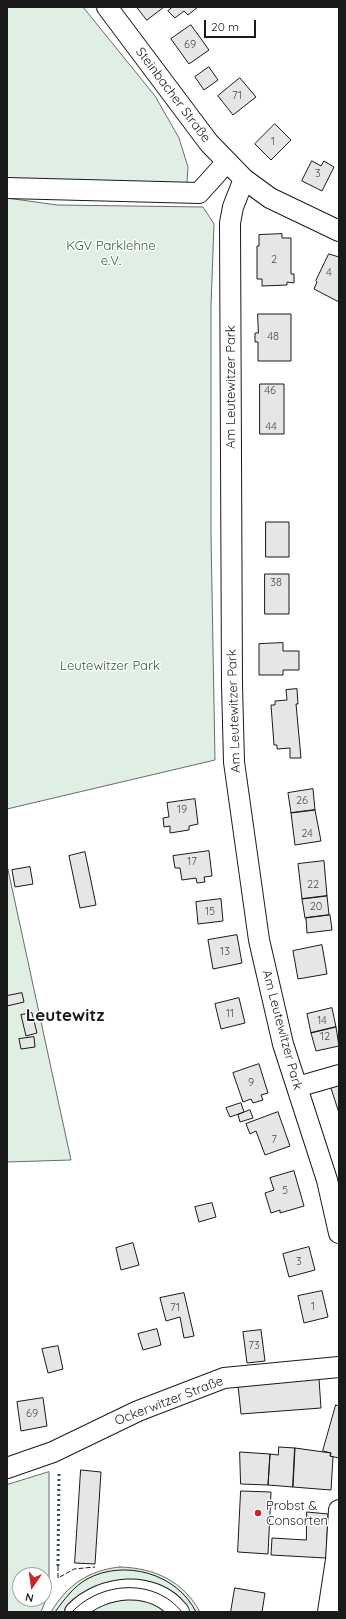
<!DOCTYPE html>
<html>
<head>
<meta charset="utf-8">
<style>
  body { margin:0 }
  #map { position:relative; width:346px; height:1619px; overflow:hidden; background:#fff; font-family:Quicksand,sans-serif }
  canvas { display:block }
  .frame { position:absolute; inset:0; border:8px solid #1a1a1a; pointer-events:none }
  .north { position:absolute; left:12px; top:1567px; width:40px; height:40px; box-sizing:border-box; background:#fff; border:1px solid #a3a3a3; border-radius:50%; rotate:193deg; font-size:11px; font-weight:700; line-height:16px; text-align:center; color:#1a1a1a }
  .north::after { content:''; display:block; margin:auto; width:14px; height:18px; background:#c62828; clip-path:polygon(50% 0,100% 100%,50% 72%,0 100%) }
  .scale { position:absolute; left:204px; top:20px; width:52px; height:18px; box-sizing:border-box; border:2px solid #1a1a1a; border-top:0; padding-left:5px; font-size:12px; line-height:14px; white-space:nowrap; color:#1a1a1a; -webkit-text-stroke:3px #fff; paint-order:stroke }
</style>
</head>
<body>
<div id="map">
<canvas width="346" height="1619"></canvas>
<div class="frame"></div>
<div class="north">N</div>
<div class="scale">20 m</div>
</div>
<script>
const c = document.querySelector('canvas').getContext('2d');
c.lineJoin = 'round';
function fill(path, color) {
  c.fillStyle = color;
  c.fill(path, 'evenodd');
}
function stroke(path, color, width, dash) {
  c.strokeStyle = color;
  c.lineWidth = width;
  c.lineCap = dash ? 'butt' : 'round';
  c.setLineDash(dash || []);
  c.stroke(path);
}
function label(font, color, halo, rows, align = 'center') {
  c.font = font + ' Quicksand,sans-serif';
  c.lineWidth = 3;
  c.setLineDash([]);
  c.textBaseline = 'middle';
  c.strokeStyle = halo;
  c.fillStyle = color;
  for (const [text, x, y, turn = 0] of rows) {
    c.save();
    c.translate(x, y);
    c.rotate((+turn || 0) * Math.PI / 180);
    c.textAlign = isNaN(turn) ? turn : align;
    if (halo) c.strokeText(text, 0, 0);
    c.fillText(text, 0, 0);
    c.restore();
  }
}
const green = new Path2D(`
  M7 7H83L155 96 179 138 188 167 187 183 7 180Z
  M7 198 57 205 203 207 214 224 211 306V535L215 760 7 809Z
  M7 865 71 1160 7 1162Z
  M49 1472V1592L41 1612H7V1485ZM20 1575H44V1599H20Z
  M120 1567C155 1568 183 1581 200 1612H188L149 1585 67 1612H51C67 1585 89 1570 120 1567Z
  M115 1597 145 1599 168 1612H86Z`);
fill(green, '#e0efe3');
stroke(green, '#6a6a6a', 1);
const building = new Path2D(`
  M137 7H164L147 20Z
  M173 7H198L188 15 184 11 175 18 168 11Z
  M191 25 209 50 189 64 171 39Z
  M209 67 218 80 204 90 195 77Z
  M240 78 256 97 233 115 218 96Z
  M275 124 291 140 271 160 255 144Z
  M312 161 321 166 324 161 334 167 322 191 302 181Z
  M282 234V238H291V274H294V283L287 282V285L262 286V279H257V246H259V235Z
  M329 254 339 257V302L314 289 317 282 316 281Z
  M258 314H291V361H258V342H255V333H258Z
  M260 384H284V434H260Z
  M266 522H289V557H266Z
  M265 574H289V614H265Z
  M283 643V651H299V670H283V675H259V644Z
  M297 689 298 704H296L301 758H290V748L277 749V745H274L271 705H275V701L287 700 286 690Z
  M313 789 315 810 291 813 288 793Z
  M195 799 198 824 189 826V830L170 833V826L164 827 163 818 169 817 167 803Z
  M315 810 321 841 295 845 291 813Z
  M209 851 212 876 204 877 205 882 197 883 196 878 182 880 180 868H175L173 856Z
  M85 852 96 905 80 908 69 856Z
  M324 861 327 896 302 899 298 864Z
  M30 867 33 884 15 887 12 870Z
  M327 896 329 915 305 918 302 899Z
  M221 899 223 921 198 924 196 902Z
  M330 915 332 930 307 933 306 918Z
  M237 935 242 963 213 969 208 940Z
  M322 945 327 974 298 979 293 951Z
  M22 993 24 1002 7 1006V996Z
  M239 998 245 1023 221 1029 215 1004Z
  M332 1008 336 1027 311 1033 307 1014Z
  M32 1013 37 1033 26 1036 21 1015Z
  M336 1027 339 1046 316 1051 311 1033Z
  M34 1037 35 1047 21 1049 19 1039Z
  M259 1064 268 1093 261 1095 263 1100 253 1103 251 1099 243 1102 233 1073Z
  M339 1079V1113L329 1082Z
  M241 1103 244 1112 230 1117 226 1108Z
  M250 1110 253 1118 240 1122 238 1115Z
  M278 1112 290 1146 265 1155 256 1131 250 1134 246 1124Z
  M294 1171 304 1206 280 1213V1210L271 1213 265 1193 274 1190 270 1178Z
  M212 1203 216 1217 199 1222 195 1207Z
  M133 1243 139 1265 121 1270 116 1248Z
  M309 1247 315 1270 289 1277 283 1254Z
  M322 1291 328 1317 304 1323 298 1296Z
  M184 1293 194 1336 184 1338 180 1317 166 1321 160 1298Z
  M157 1329 161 1345 143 1350 138 1334Z
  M261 1330 265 1361 247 1363 243 1332Z
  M58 1346 63 1369 48 1373 42 1349Z
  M319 1379 321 1408 241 1414 238 1385Z
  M43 1398 47 1426 21 1431 17 1402Z
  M336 1405 339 1406V1458L330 1456 331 1453 323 1451Z
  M279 1447 295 1448 293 1487 268 1485 270 1454 278 1455Z
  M295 1448 331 1453 330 1456 333 1457 331 1490 293 1487Z
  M240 1452 270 1454 268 1485 241 1484Z
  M81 1470 101 1472 95 1564 75 1563Z
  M241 1491 271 1492 268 1554 238 1552Z
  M307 1512 328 1514 326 1558 271 1555 272 1538 306 1540Z
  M235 1588 265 1593 262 1612H231Z`);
fill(building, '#e6e6e6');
stroke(building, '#1a1a1a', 1);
const minor = new Path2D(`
  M107 7 209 143 244 179 270 198 339 231
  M244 179 233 207 230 223 232 685 234 762 259 940 283 1044 327 1180 339 1233
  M7 188 199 193 226 163
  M297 1087 339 1075
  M7 1468 53 1452 138 1411 224 1378 339 1367
  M75 1612C102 1585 153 1579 179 1612
  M328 1612 336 1560 339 1510`);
stroke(minor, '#1a1a1a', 22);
stroke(minor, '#fff', 20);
stroke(new Path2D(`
  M55 1612C64 1600 73 1587 87 1579 124 1559 177 1573 196 1612
  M72 1612C100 1582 154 1577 182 1612`), '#1a1a1a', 1);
stroke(new Path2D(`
  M58 1566 59 1473`), '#2b5a34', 3, [2, 3]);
stroke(new Path2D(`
  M58 1566V1578L74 1569 95 1567`), '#1a1a1a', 1, [5, 2]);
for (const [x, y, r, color] of [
  [258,1513,4,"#c62828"]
]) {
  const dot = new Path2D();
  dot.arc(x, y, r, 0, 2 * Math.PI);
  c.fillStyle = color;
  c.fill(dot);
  stroke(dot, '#fff', 1.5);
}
label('11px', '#4d4d4d', null, [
  ["69",190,45],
  ["71",237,96],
  ["1",273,142],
  ["3",318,174],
  ["2",274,260],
  ["4",329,273],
  ["48",273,337],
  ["46",270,391],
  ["44",271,427],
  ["38",276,583],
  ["26",302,801],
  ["19",182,810],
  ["24",307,834],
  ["17",192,862],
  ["22",313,885],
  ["20",316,907],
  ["15",210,912],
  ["13",225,952],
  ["11",230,1014],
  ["14",322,1021],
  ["12",325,1037],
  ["9",251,1083],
  ["7",274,1140],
  ["5",285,1191],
  ["3",299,1262],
  ["1",313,1307],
  ["71",175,1308],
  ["73",254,1346],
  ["69",32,1414]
]);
label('13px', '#1a1a1a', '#fff', [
  ["Steinbacher Straße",173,95,53],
  ["Am Leutewitzer Park",231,387,-90],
  ["Am Leutewitzer Park",234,711,-92],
  ["Am Leutewitzer Park",282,1030,75],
  ["Ockerwitzer Straße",169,1401,-21]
]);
label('13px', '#2b5a34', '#fff', [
  ["KGV Parklehne",111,246],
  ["e.V.",111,261],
  ["Leutewitzer Park",110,666]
]);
label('13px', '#1a1a1a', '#fff', [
  ["Probst &",266,1506],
  ["Consorten",266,1521]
], 'left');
label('bold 17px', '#1a1a1a', '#fff', [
  ["Leutewitz",65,1016]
]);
</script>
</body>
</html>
